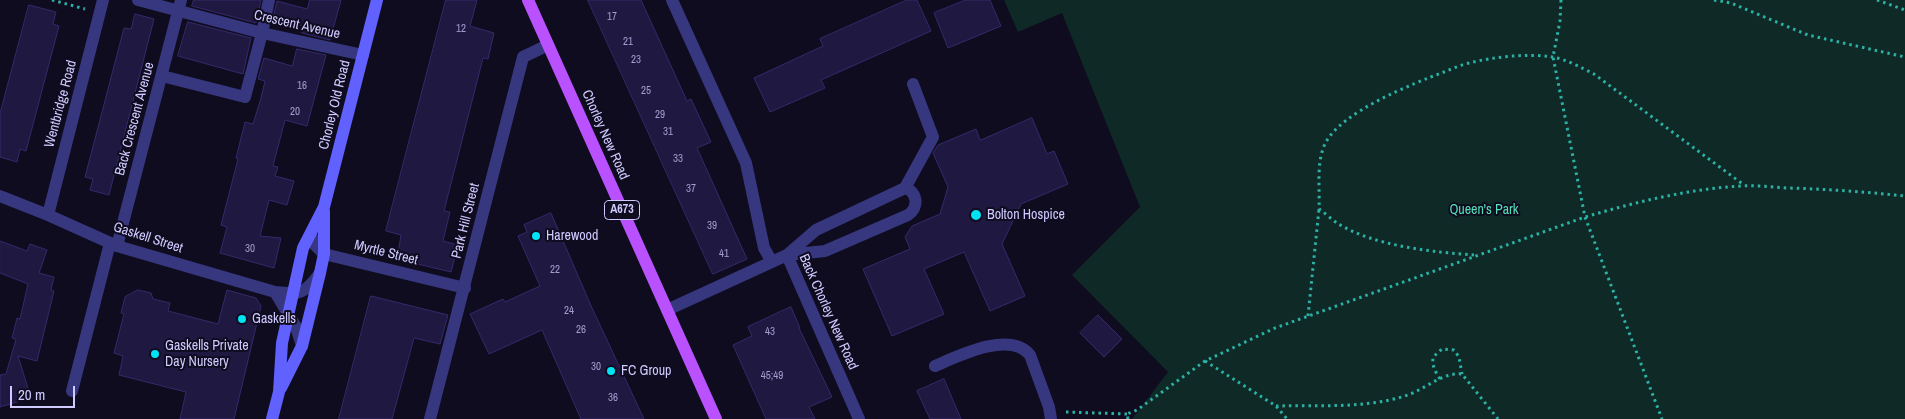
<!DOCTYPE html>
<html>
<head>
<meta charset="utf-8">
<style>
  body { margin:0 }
  #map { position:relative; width:1905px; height:419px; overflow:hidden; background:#0f0c1f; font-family:"Archivo Narrow",sans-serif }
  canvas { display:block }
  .scale { position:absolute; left:10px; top:386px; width:65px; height:22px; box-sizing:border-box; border:2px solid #cfcaff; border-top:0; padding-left:6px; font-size:15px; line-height:18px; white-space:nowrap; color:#cfcaff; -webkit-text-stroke:4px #0f0c1f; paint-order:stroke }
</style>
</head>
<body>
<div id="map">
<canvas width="1905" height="419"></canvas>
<div class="scale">20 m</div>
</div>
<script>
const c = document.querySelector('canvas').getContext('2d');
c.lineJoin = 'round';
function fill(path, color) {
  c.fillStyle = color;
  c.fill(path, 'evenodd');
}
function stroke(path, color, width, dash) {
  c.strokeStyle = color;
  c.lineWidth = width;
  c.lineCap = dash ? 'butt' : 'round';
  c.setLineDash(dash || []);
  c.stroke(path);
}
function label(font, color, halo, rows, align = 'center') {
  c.font = font + ' "Archivo Narrow",sans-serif';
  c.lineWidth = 4;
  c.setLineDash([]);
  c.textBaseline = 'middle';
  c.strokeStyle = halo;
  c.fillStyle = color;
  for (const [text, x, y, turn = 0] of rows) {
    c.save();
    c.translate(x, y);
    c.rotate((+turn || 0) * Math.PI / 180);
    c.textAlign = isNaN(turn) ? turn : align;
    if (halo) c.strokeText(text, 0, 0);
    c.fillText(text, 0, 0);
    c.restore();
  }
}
fill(new Path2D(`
  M1004 0H1905V419H1132L1168 372 1072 275 1140 207 1062 13 1018 32Z`), '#0f2927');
const building = new Path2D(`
  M194 0H261L256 23 192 6Z
  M310 0H341L330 40 302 33 301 32 303 26 273 18 277 1 307 9Z
  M446 0H477L470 26 494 33 488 59 483 58 444 211 450 212 443 241 458 245 451 272 397 259 401 235 386 231Z
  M588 0H641L687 101 691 99 711 142 697 148 747 259 713 274Z
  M907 0H917L931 31 821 80 825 88 770 112 754 78 823 46 820 39Z
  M966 0H990L1001 26 948 48 934 13Z
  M29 5 56 12 53 24 59 26 26 151 20 149 17 162 0 157V114Z
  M135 14 154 19 109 195 90 190 93 179 85 177 124 28 131 29Z
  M188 22 251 38 243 74 178 56Z
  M297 49 326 55 307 126 285 120 273 166 278 167 275 176 294 181 287 205 269 200 260 236 281 238 274 268 220 253 227 227 221 225 238 159 236 158 245 122 253 124 261 98 265 81 258 79 264 58 292 66Z
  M1032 118 1047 154 1054 151 1068 184 1021 204 1002 244 1025 296 990 311 964 252 924 269 944 314 892 336 863 269 910 249 905 237 912 226 940 214 948 187 933 153 938 145 976 129 980 140Z
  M551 213 592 308 644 419H581L542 330 489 354 470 314 503 299 505 302 540 286 518 236 527 232 524 225Z
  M0 241 27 251 30 244 47 250 39 273 54 277 51 290 54 291 37 361 18 356 31 398 0 407V375L6 374 16 339 12 338 17 318 20 319 28 284 0 273Z
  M138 290 151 293 153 299 170 303 168 311 218 324 227 290 256 298 261 306 234 419H180L186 392 119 375 123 356 114 353 124 314 121 313 125 297Z
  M371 296 448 315 440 344 414 338 392 419H339Z
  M791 307 800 328H799L832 397 809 407 815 419H766L733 345 752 336 748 327Z
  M1098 315 1122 339 1104 357 1080 333Z
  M944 379 961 419H930L917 391Z`);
fill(building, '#1f1840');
stroke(building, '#352a6c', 1);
stroke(new Path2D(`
  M52 0 85 9
  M1561 0 1560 21 1553 57 1585 217 1662 419
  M1714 0 1731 3 1808 35 1905 57
  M1877 0 1905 10
  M1474 255C1432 252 1373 246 1337 223 1331 219 1325 213 1319 209 1320 188 1316 163 1325 144 1340 112 1412 84 1444 72 1452 69 1460 65 1469 63 1493 57 1527 53 1552 57 1566 59 1582 68 1594 74L1744 185
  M1308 316 1319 209
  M1205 361 1276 406 1287 419
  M1440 379C1435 371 1432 366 1433 357L1442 349 1454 350 1459 357 1462 374
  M1276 406C1319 405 1366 409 1408 395 1425 389 1443 372 1462 374L1498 419
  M1066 412 1127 414
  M1128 419 1127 414 1137 410 1205 361 1275 328 1585 217C1636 202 1688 189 1741 186 1757 185 1772 187 1787 188 1827 189 1866 192 1905 196`), '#2cb1a5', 3, [2.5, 4]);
stroke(new Path2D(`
  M672 0 746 163 764 248 772 262
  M162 76 245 97 262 33 269 0
  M905 188 933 137 913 84
  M311 234 315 245 324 254 465 288
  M117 246 181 0
  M787 255 859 419
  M667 310 787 255 816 230 905 188C918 192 919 208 908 215L825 251 787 255
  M935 366C958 356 1010 330 1030 355L1049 407 1051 419
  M72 391 110 243
  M430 419 522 61 523 57 548 45`), '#37377f', 12);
stroke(new Path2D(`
  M138 0 262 33 363 55
  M48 215 103 0`), '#37377f', 12);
stroke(new Path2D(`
  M0 196 48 215 117 246 275 292C300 295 305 294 320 273
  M275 292 296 327 302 346`), '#37377f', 12);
stroke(new Path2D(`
  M281 388 302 346 320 273 324 254V211
  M272 419 279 392 282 343 303 248 324 207 377 0`), '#6161ff', 12);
stroke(new Path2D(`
  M528 0 716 419`), '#ba51ff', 12);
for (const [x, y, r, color] of [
  [976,215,6,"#00e3f5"],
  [536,236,5,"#00e3f5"],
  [242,319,5,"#00e3f5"],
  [155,354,5,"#00e3f5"],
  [611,371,5,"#00e3f5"]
]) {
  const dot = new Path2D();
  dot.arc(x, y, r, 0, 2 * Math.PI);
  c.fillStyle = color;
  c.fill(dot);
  stroke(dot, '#0f0c1f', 2);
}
label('11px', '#a39ecf', null, [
  ["17",612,17],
  ["12",461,29],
  ["21",628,42],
  ["23",636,60],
  ["16",302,86],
  ["25",646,91],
  ["20",295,112],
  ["29",660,115],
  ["31",668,132],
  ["33",678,159],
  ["37",691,189],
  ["39",712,226],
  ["30",250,249],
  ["41",724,254],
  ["22",555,270],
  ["24",569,311],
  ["26",581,330],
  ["43",770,332],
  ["30",596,367],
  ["45;49",772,376],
  ["36",613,398]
]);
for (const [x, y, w] of [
  [622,210,35]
]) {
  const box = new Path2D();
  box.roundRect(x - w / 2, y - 9.5, w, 19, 4);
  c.fillStyle = '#0f0c1f';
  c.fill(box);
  stroke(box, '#cfcaff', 1);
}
label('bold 12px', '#cfcaff', null, [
  ["A673",622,210]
]);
label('14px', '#cfcaff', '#0f0c1f', [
  ["Crescent Avenue",297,25,13],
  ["Wentbridge Road",61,104,-75],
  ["Chorley Old Road",335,105,-76],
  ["Back Crescent Avenue",135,119,-75],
  ["Chorley New Road",605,135,66],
  ["Park Hill Street",466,221,-76],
  ["Gaskell Street",148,238,18],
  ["Myrtle Street",386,253,14],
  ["Back Chorley New Road",828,312,66]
]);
label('14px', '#56dfb9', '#0f0c1f', [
  ["Queen's Park",1484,210]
]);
label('14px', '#cfcaff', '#0f0c1f', [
  ["Bolton Hospice",987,215],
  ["Harewood",546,236],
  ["Gaskells",252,319],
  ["Gaskells Private",165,346],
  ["Day Nursery",165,362],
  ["FC Group",621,371]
], 'left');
</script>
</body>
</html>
